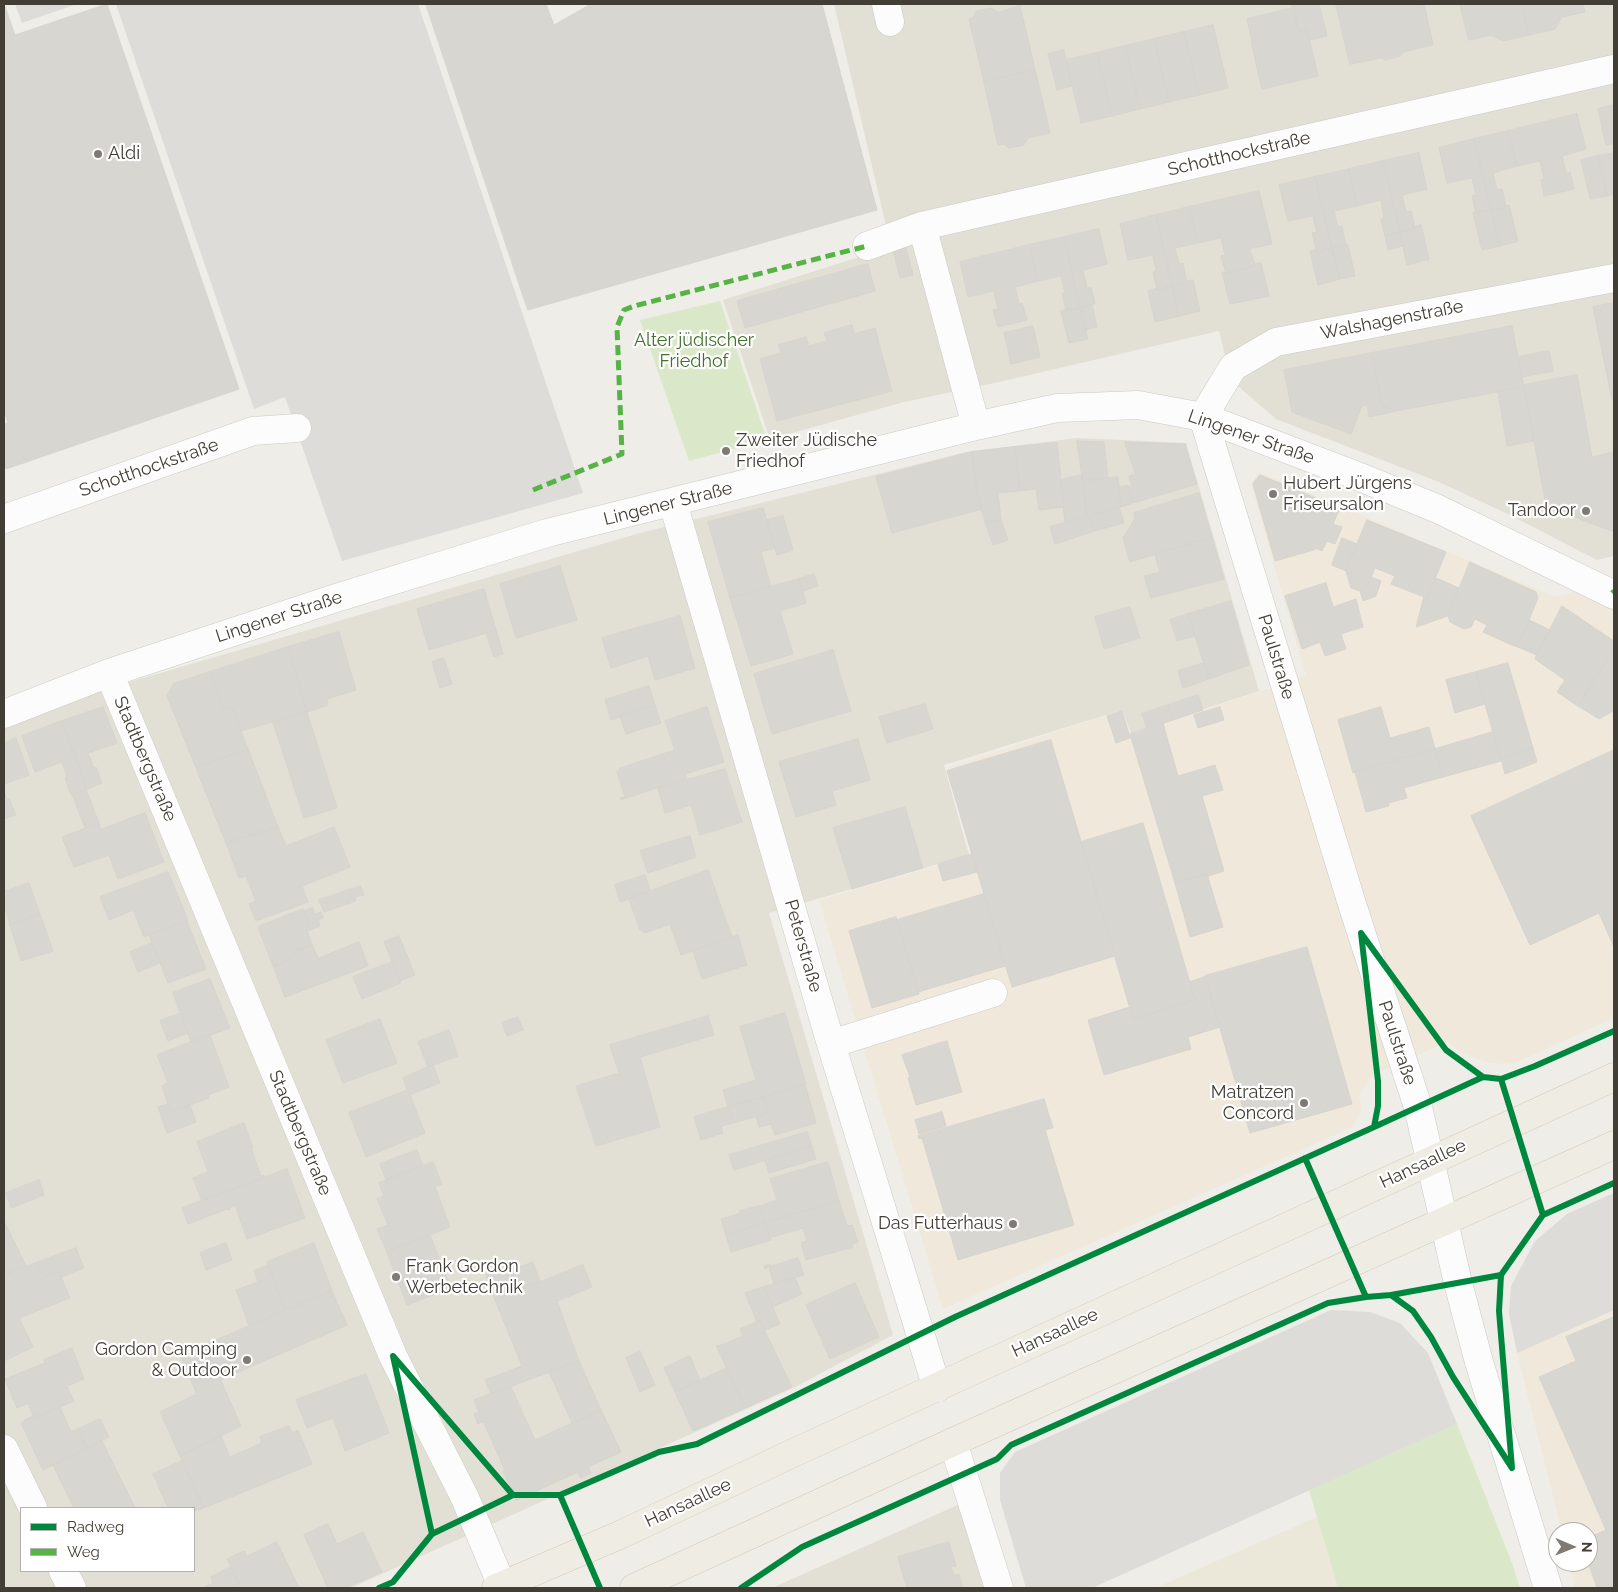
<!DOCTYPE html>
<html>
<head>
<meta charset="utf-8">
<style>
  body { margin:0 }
  #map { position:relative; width:1618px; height:1592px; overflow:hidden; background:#eeede8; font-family:Raleway,sans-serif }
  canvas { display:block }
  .frame { position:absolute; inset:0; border:5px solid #433e35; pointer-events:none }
  .legend { position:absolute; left:20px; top:1507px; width:175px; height:65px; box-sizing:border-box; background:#fff; border:1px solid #b4b2ae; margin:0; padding:6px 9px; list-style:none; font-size:15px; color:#433e35 }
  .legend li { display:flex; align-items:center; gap:10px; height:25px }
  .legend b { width:25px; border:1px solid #b4b2ae }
  .north { position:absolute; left:1548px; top:1522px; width:50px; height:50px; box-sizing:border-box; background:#fff; border:1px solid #b4b2ae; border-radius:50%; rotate:91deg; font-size:14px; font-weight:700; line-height:20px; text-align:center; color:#433e35 }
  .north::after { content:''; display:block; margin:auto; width:18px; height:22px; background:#7f7b74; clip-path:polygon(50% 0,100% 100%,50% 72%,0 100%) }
</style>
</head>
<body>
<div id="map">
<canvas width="1618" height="1592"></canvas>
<div class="frame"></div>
<ul class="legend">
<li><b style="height:6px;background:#00873e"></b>Radweg</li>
<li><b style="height:6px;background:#57b346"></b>Weg</li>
</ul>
<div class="north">N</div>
</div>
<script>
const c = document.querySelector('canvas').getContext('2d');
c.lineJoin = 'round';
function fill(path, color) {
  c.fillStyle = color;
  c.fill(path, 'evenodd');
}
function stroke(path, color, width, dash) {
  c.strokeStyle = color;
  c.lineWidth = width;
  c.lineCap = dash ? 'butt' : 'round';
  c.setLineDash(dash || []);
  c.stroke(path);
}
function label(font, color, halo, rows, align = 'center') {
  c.font = font + ' Raleway,sans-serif';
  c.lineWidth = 4.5;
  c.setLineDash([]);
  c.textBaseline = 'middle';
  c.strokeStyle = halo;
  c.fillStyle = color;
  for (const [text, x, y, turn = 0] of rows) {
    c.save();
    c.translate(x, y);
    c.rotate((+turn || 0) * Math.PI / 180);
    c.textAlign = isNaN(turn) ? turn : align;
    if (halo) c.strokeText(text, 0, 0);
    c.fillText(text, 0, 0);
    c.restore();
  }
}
fill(new Path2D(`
  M834 4H1614V556L1597 560 1510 515 1439 482 1276 419 1231 380 1219 331 999 382 904 402 770 439 723 300 891 247Z
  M1077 438 1186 443 1259 691 1131 733 1122 710 944 765 969 855 769 913 893 1335 795 1387 351 1588H4V727L109 688 640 533 966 452ZM21 1508H194V1571H21Z
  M960 1504 984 1588H772Z`), '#e2dfd5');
fill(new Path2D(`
  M1259 472 1555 597 1614 582V1018L1517 1062 1505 1064 1491 1063 1477 1059 1460 1051 1448 1042 1372 1075 1359 1095 1362 1109 1353 1127 943 1309 819 900 971 856 947 768 1122 710 1131 734 1306 676 1251 484Z
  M1614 1193V1588H1575L1569 1562H1588V1532H1562L1517 1353 1509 1314 1511 1286 1535 1241 1567 1214Z`), '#f0e9db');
fill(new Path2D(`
  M1317 1517 1338 1588H1155Z`), '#ebe8da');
fill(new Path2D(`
  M720 301 767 440 689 461 640 320Z
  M1457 1424 1512 1563 1520 1588H1338L1309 1490Z`), '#dae8c9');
fill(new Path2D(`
  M15 4H77L22 23Z
  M116 4H418L583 493 342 561 285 397 254 409Z
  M1614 1193V1310L1517 1353 1509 1314 1511 1286 1535 1241 1567 1214Z
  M1331 1310 1370 1312 1400 1323 1428 1353 1457 1424 1092 1588H1026L1000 1500V1473L1015 1452Z`), '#dddcd8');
const building = new Path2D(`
  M4 4 15 35 107 4 239 389 6 469 4 462V424L8 423 4 411Z
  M426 4H546L554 25 591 4H822L877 210 528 310Z
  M1292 4H1319L1327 36 1309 40 1307 29 1299 31Z
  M1336 4H1424L1433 44 1432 45 1403 52 1400 56 1385 60 1381 58 1352 64H1350Z
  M1460 4H1522L1529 35 1503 41 1491 35 1469 40Z
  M1522 4H1583L1585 12 1562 17 1555 29 1529 35Z
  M1020 6 1035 69 984 82 969 19 973 18 976 11 991 8 998 12Z
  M1293 8 1299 31 1307 29 1318 76 1262 89 1251 42H1252L1247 19Z
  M1213 25 1228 88 1199 95 1184 32Z
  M1184 32 1199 95 1169 102 1154 39Z
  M1154 39 1169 102 1140 109 1125 46Z
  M1125 46 1140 109 1112 116 1097 53Z
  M1064 50 1072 86 1057 90 1048 54Z
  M1097 53 1112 116 1081 123 1066 60Z
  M1035 69 1050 133 1028 138 1024 145 1009 148 1003 144 998 145 984 82Z
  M1614 105V143L1606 145 1598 109Z
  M1577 114 1586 149 1562 156 1566 174 1570 172 1574 189 1544 196 1541 180 1544 179 1540 161 1517 166 1508 131Z
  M1508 131 1517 166 1493 173 1497 190 1502 189 1506 207 1491 210 1474 139Z
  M1474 139 1491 210 1476 213 1472 196 1476 195 1472 178 1447 183 1439 148Z
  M1419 153 1427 189 1402 195 1406 212 1411 211 1415 229 1400 232 1383 161Z
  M1614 153V194L1607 196 1598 156Z
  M1598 156 1607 196 1590 199 1581 160Z
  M1383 161 1400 232 1385 236 1381 219 1384 218 1381 200 1357 206 1349 169Z
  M1349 169 1357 206 1334 211 1338 227 1342 226 1346 245 1332 248 1315 177Z
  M1315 177 1332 248 1317 252 1312 233 1317 232 1313 216 1288 221 1279 185Z
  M1259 191 1272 244 1247 249H1250L1255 266 1226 273 1221 256 1225 255 1221 238 1198 243 1189 207Z
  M1506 205H1509L1518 241 1500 246 1491 210 1506 207Z
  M1189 207 1198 243 1175 248 1179 264 1183 263 1187 283 1172 286 1156 215Z
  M1491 210 1500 246 1482 250 1473 213Z
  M1156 215 1172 286 1157 290 1153 272 1156 271 1153 255 1128 260 1120 224Z
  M1421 225 1429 259 1407 265 1400 232 1415 229 1414 227Z
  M1099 229 1107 264 1083 270 1087 288 1091 287 1095 304 1080 308 1064 237Z
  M1400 232 1403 246 1388 250 1385 236Z
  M1064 237 1080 308 1066 311 1062 293H1065L1061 276 1038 281 1029 245Z
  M1029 245 1038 281 1015 287 1019 304 1022 303 1027 320 998 327 993 310 998 309 994 291 968 297 960 262Z
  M1348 245 1355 276 1340 279 1332 248Z
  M906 248 913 275 900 278 893 250Z
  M1332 248 1340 279 1318 285 1310 251 1316 250 1317 252Z
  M1261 263 1269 296 1230 304 1222 272H1225L1226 273 1255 266V264Z
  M868 264 875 291 745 328 737 301Z
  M1193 280 1200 311 1179 316 1172 286Z
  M1172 286 1179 316 1155 322 1148 291 1157 288V290Z
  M1614 303V399H1612L1593 307Z
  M1092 305 1097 327 1085 330 1080 308Z
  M1080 308 1088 339 1069 343 1061 311Z
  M852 325 854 334 875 328 892 391 777 421 760 359 781 353 778 345 806 337 809 346 827 341 824 333Z
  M1033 326 1040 357 1011 364 1004 333Z
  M1512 326 1524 387 1396 411 1382 406 1372 353Z
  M1549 351 1553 371 1522 377 1518 357Z
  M1372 353 1382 406 1396 411 1369 417 1367 405 1362 406 1351 434 1292 412 1284 370Z
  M1577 375 1592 457 1614 452V532L1546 506 1524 385Z
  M1524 387 1534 441 1507 446 1498 392Z
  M1077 441 1104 442 1108 478 1083 481Z
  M1125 442 1185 444 1197 484 1133 503 1128 486H1132L1129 476 1135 474Z
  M1057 443 1064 507 1039 510 1036 489 1020 491 1015 447Z
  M1015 447 1020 491 998 493 1001 520 985 522 977 494 972 452Z
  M972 452 977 494 982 509 892 533 876 477Z
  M1082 475 1087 516 1065 523 1061 480Z
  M1260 475 1340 508 1333 524 1342 527 1335 544 1327 541 1322 551 1315 548 1314 550 1275 561 1253 484Z
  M1118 477 1121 507 1087 516 1083 481Z
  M1128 486 1133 503 1121 507 1119 487Z
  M1199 493 1212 537 1130 562 1123 538 1135 519 1134 513Z
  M1119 507 1124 523 1094 531 1090 516Z
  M763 508 775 548 761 552 771 587 730 598 708 522Z
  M783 516 793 550 777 555 767 520Z
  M1090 516 1094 531 1055 544 1050 527Z
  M1001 520 1008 540 993 545 985 522Z
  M1367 520 1446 552 1426 601 1423 600 1424 597 1391 584 1395 576 1375 568 1366 589 1360 591 1351 588 1346 571Z
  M1212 537 1224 579 1151 598 1144 576 1160 572 1155 555Z
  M1342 538 1357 544 1346 571 1332 565Z
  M1470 562 1536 592 1538 598 1519 644 1514 646 1483 632 1487 625 1475 619 1471 627 1464 629 1450 622 1448 616Z
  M560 566 577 620 516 638 500 584Z
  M814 574 818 586 802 591 799 579Z
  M1371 577 1381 581 1376 596 1363 601 1360 591 1366 589Z
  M1436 578 1459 588 1448 616 1416 627 1423 600 1426 601Z
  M799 579 806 603 780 611 793 654 751 666 730 598Z
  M1326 583 1333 607 1356 599 1363 627 1341 634 1346 649 1325 656 1320 642 1302 649 1285 596Z
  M484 589 496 630 429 650 417 609Z
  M1231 601 1249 665 1209 679 1188 614Z
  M1562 606 1614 641V649L1578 706 1557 692 1565 680 1535 659Z
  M1130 607 1140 638 1104 649 1095 617Z
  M1188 614 1195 636 1177 641 1170 620Z
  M680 616 695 668 655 680 648 656 611 668 602 638Z
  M1529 620 1550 630 1537 655 1515 646 1519 644Z
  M496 630 503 654 494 657 486 633Z
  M339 632 356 690 327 699 328 705 307 712 288 647Z
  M288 647 307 712 241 731 232 707 224 710 210 672Z
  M1614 649V712L1613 711 1599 719 1578 706Z
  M833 650 851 711 772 734 754 674Z
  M444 658 452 684 440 688 432 662Z
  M1204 663 1209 679 1183 688 1178 671Z
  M1508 663 1533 748 1500 758 1476 672Z
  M210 672 224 710 232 707 248 749 196 768 167 696 173 684Z
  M1476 672 1485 704 1455 713 1446 680Z
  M649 686 655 705 611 720 605 700Z
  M1198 695 1203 710 1173 720 1168 705Z
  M925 704 933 729 887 743 879 717Z
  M655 705 661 723 626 734 620 716Z
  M1168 705 1173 720 1147 729 1142 714Z
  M103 707 117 743 88 753 94 768 96 767 102 783 87 789 62 721Z
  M707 707 724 762 685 774 687 778 621 800 620 798 625 797 617 772 620 768 675 750 665 721Z
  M1220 707 1224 720 1198 728 1194 715Z
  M1381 707 1390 738 1429 727 1435 749 1353 773 1338 720Z
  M1122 711 1130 738 1116 743 1107 716Z
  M307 712 337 808 304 818 273 722Z
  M62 721 87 789 71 795 65 778 67 777 62 762 35 772 22 736Z
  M1163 723 1178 776 1215 765 1223 790 1202 796 1224 871 1208 876 1207 874 1175 883 1130 734Z
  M1493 732 1501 761 1443 777 1435 749Z
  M16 738 29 775 4 784V743Z
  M858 739 870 780 832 791 836 805 796 817 779 762Z
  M1051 740 1115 956 1012 987 947 771Z
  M1533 748 1537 762 1505 774 1501 758Z
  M248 749 278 827 226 843 196 768Z
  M1435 749 1443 777 1404 788 1407 798 1388 803 1389 806 1366 812 1355 772Z
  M1614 750V947L1599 913 1530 945 1471 816Z
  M725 769 742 822 700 835 691 805 665 813 658 788Z
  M86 789 99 823 85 828 72 794Z
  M4 791 7 800 9 799 16 815 4 819Z
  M905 807 923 868 852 889 833 828Z
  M145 813 164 862 118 879 109 855 74 867 62 837 99 823 101 829Z
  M1143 823 1195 1000 1133 1019 1081 842Z
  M278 827 286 846 334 827 350 867 302 886 308 902 256 921 249 904 256 901 246 876 239 878 226 843Z
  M690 836 696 857 648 873 640 851Z
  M972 854 977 872 943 881 938 864Z
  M708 870 732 937 681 955 670 924 645 933 640 930 629 899Z
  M168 872 188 920 144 937 133 910 109 920 100 897Z
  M1207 874 1223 927 1190 937 1175 883Z
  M645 875 650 891 620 902 615 885Z
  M29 883 40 914 10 925 4 904V892Z
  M361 886 364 895 355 897 356 901 324 912 319 900Z
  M984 894 1005 966 918 992 897 920Z
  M313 908 315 914 321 912 323 918 318 920 320 926 311 930 304 911Z
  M303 909 311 930 307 931 312 945 295 951 296 953 293 954 294 958 273 966 258 927Z
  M40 914 53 951 21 961 10 925Z
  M896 917 919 994 872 1008 849 931Z
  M187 921 206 969 168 983 149 935Z
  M738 935 747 965 702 979 693 951Z
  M399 936 415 975 400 981 384 942Z
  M359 942 368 966 285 997 273 966 294 958 293 954 296 953 295 951 312 945 318 958Z
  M152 943 160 963 138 972 130 952Z
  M1307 947 1352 1104 1250 1133 1205 976Z
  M392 962 401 983 362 999 353 977Z
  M1205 977 1220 1027 1188 1037 1191 1049 1104 1075 1088 1020 1130 1007 1133 1019 1195 1000 1190 982Z
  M210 979 230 1028 191 1042 173 993Z
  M181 1013 188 1033 168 1041 160 1021Z
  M785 1013 806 1084 728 1107 723 1090 756 1080 740 1027Z
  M708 1016 714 1035 640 1057 660 1127 596 1146 576 1086 619 1073 610 1045Z
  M518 1017 523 1030 507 1036 502 1023Z
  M380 1019 397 1063 343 1083 326 1040Z
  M449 1030 458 1056 428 1067 418 1042Z
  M210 1035 229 1087 208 1095 209 1098 171 1112 162 1086 168 1083 157 1055Z
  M947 1041 962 1092 916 1105 908 1078 910 1077 902 1055Z
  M433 1065 440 1083 409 1095 403 1078Z
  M805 1084 816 1123 775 1135 771 1124 759 1127 756 1116 768 1113 763 1097Z
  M408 1090 425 1133 366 1157 349 1113Z
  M763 1097 768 1113 733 1123 728 1107Z
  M1044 1099 1053 1128 1045 1130 1074 1225 958 1260 922 1138 919 1139 918 1136Z
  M168 1104 171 1112 190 1105 196 1122 167 1133 158 1107Z
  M728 1107 733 1123 721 1126 723 1133 701 1140 694 1117Z
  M942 1112 946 1126 919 1134 915 1120Z
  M244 1123 253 1148H251L261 1176 264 1175V1178L202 1201 193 1178 208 1172 197 1142Z
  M807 1132 812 1146 734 1170 729 1155Z
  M812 1146 816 1159 769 1173 765 1160Z
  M417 1150 423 1166 386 1180 380 1164Z
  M433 1162 442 1184 435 1187 450 1227 387 1252 377 1229 388 1225 377 1199 384 1196 379 1183Z
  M828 1162 839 1201 765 1223 760 1206 777 1200 770 1179Z
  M287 1169 305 1218 247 1239 235 1205 231 1207 230 1210 227 1209 188 1224 182 1208Z
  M39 1180 44 1195 11 1208 6 1193Z
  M839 1201 847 1226 852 1225 858 1242 852 1244 853 1247 806 1260 801 1243 807 1241 803 1228 769 1238 765 1223Z
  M760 1206 765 1223 726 1235 721 1219 741 1213 740 1211Z
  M4 1221 26 1266 4 1275Z
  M765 1223 771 1240 731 1252 726 1235Z
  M430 1235 451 1288 407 1305 387 1252Z
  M226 1243 232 1260 206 1270 200 1253Z
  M314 1243 332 1291 285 1310 267 1262Z
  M76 1248 84 1268 62 1277 59 1272 44 1277 36 1263Z
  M798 1258 804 1275 774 1284 769 1267 765 1269 764 1266 770 1264 771 1266Z
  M533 1262 540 1282 495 1300 486 1275 503 1268 505 1273Z
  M36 1263 44 1277 59 1272 70 1298 19 1318 33 1347 4 1361V1275Z
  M268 1265 285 1310 249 1326 236 1290 258 1282 254 1271Z
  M583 1265 592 1287 557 1301 579 1361 491 1394 485 1380 522 1366 495 1300Z
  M795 1278 802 1294 773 1307 764 1287Z
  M855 1283 879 1337 830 1359 806 1305Z
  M764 1287 780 1324 765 1330 760 1321 757 1322 745 1293Z
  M332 1291 347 1325 220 1380 205 1345Z
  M1614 1317V1588H1597L1588 1562V1538L1606 1530 1539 1377 1576 1361 1566 1337Z
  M760 1321 792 1387 745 1408 716 1345 719 1346 743 1336 740 1329Z
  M205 1345 241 1426 180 1456 160 1412 197 1394 180 1356Z
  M72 1348 84 1379 67 1386 74 1401 25 1422 24 1420 33 1416 28 1403 17 1408 5 1379 45 1363 44 1360Z
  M640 1351 655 1385 640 1392 626 1358Z
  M690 1356 700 1380 675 1392 664 1368Z
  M579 1361 601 1410 572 1423 549 1372Z
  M727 1368 745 1408 693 1431 675 1392Z
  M366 1374 389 1433 345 1451 333 1418 307 1428 296 1400Z
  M511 1387 535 1440 601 1410 621 1452 588 1467 591 1473 581 1478 578 1472 516 1500 503 1471 505 1470 483 1421 478 1424 474 1414 479 1412 474 1400Z
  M60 1407 71 1432 78 1429 87 1448 43 1470 21 1423Z
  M100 1419 109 1437 87 1448 78 1429Z
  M289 1426 292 1433 298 1430 312 1464 204 1508 180 1456 221 1436 230 1457 262 1443 260 1437Z
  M102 1441 135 1508H74L53 1465Z
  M182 1461 204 1508 195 1511 193 1506 189 1508H168L153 1474Z
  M328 1524 337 1544 363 1532 382 1572 345 1588H328L304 1535Z
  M277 1542 299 1588H241L227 1559 244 1551 247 1556Z
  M949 1542 956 1566 951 1567 954 1576 959 1574 963 1588H907L898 1557Z
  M231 1567 241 1588H203L213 1583 211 1577Z`);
fill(building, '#d8d6d0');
stroke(building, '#d6d4ce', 1);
const minor = new Path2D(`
  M886 4 890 22
  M922 226 976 426
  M867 246 922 226 1614 69
  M1203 417 1352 904 1418 1107 1458 1283 1479 1362 1548 1588
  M1203 417 1233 367 1276 342 1614 278
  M673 503 831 1044 937 1388
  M4 519 253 431 297 428
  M109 673 393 1356 465 1498 503 1588
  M4 714 109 673 336 598 547 533 976 426 1057 408 1138 405 1203 417 1360 477 1438 509 1614 595
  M831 1044 993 993
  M953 1442 999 1588
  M4 1449 33 1508
  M63 1571 72 1588`);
const major = new Path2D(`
  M496 1588 622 1534 791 1454 1614 1077
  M634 1588 953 1442 1614 1145`);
stroke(minor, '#cccac5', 29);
stroke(major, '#cfc9b6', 29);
stroke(minor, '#fcfcfc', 28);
stroke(major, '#efece3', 28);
stroke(new Path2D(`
  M533 490 622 454 617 327 624 310 634 306 867 246
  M1612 593 1614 591`), '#57b346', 5, [10, 5]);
stroke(new Path2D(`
  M1501 1079 1543 1215
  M1374 1127 1483 1077
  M1305 1158 1366 1297
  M1391 1295 1501 1275
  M560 1495 600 1588
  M432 1534 513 1495
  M379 1588 393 1582 432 1534 393 1356 513 1495H560L659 1452 697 1444 955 1317 1374 1127 1378 1106V1081L1361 933 1446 1050 1483 1077 1501 1079 1535 1066 1614 1031
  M741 1588 802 1547 997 1459 1011 1445 1328 1303 1366 1297 1391 1295 1413 1311 1431 1337 1453 1377 1512 1468 1499 1311 1501 1275 1543 1215 1614 1183`), '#00873e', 6);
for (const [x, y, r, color] of [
  [98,154,5,"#7f7b74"],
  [726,451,5,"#7f7b74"],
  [1273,494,5,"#7f7b74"],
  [1586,511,5,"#7f7b74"],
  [1304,1103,5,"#7f7b74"],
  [1013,1224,5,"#7f7b74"],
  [396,1277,5,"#7f7b74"],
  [247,1360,5,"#7f7b74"]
]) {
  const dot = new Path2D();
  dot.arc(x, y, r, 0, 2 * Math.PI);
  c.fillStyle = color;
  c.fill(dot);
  stroke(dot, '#fff', 2);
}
label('18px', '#433e35', '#fff', [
  ["Aldi",108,154],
  ["Zweiter Jüdische",736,441],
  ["Friedhof",736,462],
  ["Hubert Jürgens",1283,484],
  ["Friseursalon",1283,505],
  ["Tandoor",1576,511,"right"],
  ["Matratzen",1294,1093,"right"],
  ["Concord",1294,1114,"right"],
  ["Das Futterhaus",1003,1224,"right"],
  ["Frank Gordon",406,1267],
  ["Werbetechnik",406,1288],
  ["Gordon Camping",237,1350,"right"],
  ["& Outdoor",237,1371,"right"]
], 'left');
label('18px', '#433e35', '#fff', [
  ["Schotthockstraße",1239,154,-13],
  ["Walshagenstraße",1392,320,-11],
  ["Lingener Straße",1251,437,19],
  ["Schotthockstraße",149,468,-19],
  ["Lingener Straße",668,504,-14],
  ["Lingener Straße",279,617,-18],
  ["Paulstraße",1276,657,73],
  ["Stadtbergstraße",145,759,67],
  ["Peterstraße",803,946,74],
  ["Paulstraße",1397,1043,72],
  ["Stadtbergstraße",300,1133,67],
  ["Hansaallee",1423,1164,-25],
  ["Hansaallee",1055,1333,-25],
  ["Hansaallee",688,1503,-25]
]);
label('18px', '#43702c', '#fff', [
  ["Alter jüdischer",694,341],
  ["Friedhof",694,362]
]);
</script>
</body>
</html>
